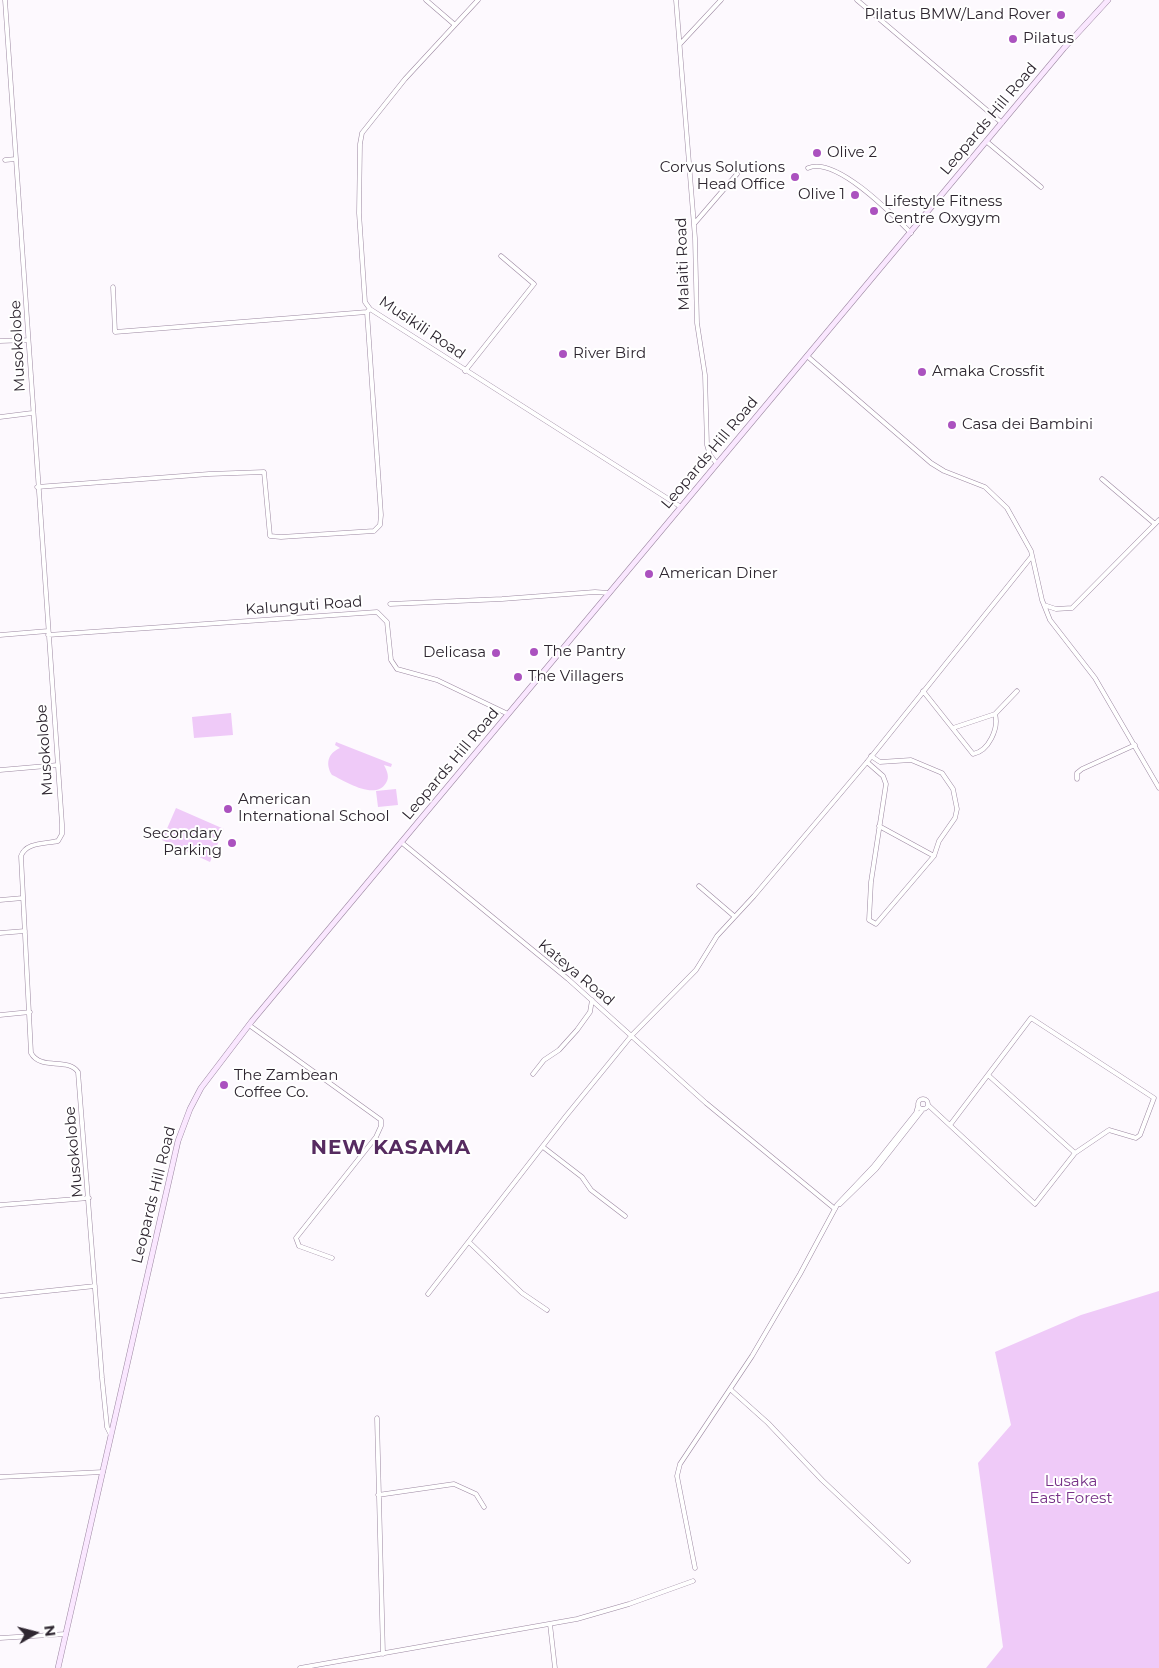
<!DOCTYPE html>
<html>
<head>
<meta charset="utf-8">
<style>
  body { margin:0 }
  #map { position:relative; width:1159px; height:1668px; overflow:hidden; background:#fdf9fe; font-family:Montserrat,sans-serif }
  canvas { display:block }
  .north { position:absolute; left:10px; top:1608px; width:50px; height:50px; -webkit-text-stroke:4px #fff; paint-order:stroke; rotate:82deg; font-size:14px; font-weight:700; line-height:20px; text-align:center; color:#2e2630 }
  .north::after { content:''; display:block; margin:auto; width:18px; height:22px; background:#2e2630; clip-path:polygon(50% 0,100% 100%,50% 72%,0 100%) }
</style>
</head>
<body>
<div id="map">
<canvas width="1159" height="1668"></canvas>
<div class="north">N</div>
</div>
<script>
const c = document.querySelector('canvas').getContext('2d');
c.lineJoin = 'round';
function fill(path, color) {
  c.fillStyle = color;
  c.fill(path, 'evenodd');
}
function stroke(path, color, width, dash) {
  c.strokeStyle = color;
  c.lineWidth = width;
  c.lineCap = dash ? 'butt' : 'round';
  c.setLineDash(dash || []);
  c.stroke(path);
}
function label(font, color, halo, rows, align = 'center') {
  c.font = font + ' Montserrat,sans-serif';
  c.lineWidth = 4;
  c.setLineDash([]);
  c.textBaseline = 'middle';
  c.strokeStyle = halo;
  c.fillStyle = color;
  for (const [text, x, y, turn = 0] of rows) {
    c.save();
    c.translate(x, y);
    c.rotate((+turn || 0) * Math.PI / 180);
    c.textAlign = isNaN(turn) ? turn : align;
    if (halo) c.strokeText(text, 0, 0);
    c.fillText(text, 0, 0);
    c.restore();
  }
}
fill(new Path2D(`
  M231 713 233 735 194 738 192 717Z
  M336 742 392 764 391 767 384 765C387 771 390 777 386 783 375 801 345 781 332 775 325 764 328 753 340 748L335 745Z
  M396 789 398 805 378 807 376 791Z
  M176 808 224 829 210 862 162 840Z
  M1159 1291V1668H986L1003 1647 978 1463 1011 1425 995 1352 1081 1315Z`), '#efcaf8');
const minor = new Path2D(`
  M5 0 62 824V834L58 841C45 844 26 842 21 856L31 1053C41 1071 68 1057 78 1072L102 1378 107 1427 111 1435
  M426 0 455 25
  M478 0 405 79 362 133 360 144 359 213 365 302 370 309 681 507
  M676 0 695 238 697 323 705 375 707 445 710 455 717 464
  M857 0 1002 123
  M680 44 721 0
  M986 141 1041 187
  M5 160 16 159
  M808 168C836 156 892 214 911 233
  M694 224 737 174
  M113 287 115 332 367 312
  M0 341 28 340
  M807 356 931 463 944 471 985 487 1007 508 1031 551 1042 600 1050 620 1095 678 1159 788
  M465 371 534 284 501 256
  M0 417 32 413
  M1102 479 1155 524
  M37 487 209 474 264 472 270 536 281 537 374 531 380 525 381 515 367 312 370 309
  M390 604 502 599 595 592 609 593
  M1044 605 1056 609 1072 608 1159 520
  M0 635 48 631
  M48 635 377 612 387 622 391 660 397 669 437 680 508 714
  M923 691 973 754C989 751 999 728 995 714
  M953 728 995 714 1017 691
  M867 762 883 776 886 784 871 882 869 920 876 924 934 856 939 841 955 818 957 809 953 789 942 773 911 760 880 762 871 756
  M0 770 58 765
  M1077 779V773L1082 769 1135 745
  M879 826 934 856
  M401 842 568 979 706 1103 835 1209
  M699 886 734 916
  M0 900 23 898
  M0 933 25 931
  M0 1015 30 1012
  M249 1025 381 1120V1126L376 1137 296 1238 299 1246 332 1258
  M533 1074 544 1060 559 1050 577 1030 590 1012 592 1000
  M988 1075 1075 1153
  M918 1104a5 5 0 1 1 10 0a5 5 0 1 1-10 0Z
  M928 1105 1035 1204 1075 1153 1109 1130 1136 1138 1140 1135 1154 1098 1031 1018 950 1125
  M543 1147 582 1177 591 1190 625 1216
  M840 1204 876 1169 923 1109
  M0 1205 89 1198
  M469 1242 522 1293 547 1310
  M428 1294 566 1116 632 1035 696 970 717 936 754 896 867 762 1032 556
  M0 1296 95 1286
  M730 1389 768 1423 822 1480 908 1561
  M377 1418 383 1654
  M0 1477 103 1472
  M378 1495 454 1484 476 1494 484 1507
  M695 1568 677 1476 680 1464 752 1356 800 1274 837 1205 873 1167 916 1113 918 1106
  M550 1624 555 1668
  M0 1638 66 1634
  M300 1668 577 1619 629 1604 693 1581`);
const secondary = new Path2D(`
  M58 1668 178 1141 190 1109 201 1088 252 1021 1064 48 1108 0`);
stroke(minor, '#9c88a1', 5);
stroke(secondary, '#9c88a1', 6);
stroke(minor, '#fff', 4);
stroke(secondary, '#fae7ff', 5);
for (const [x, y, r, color] of [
  [1061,15,5,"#ab52bf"],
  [1013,39,5,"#ab52bf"],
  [817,153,5,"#ab52bf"],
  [795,177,5,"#ab52bf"],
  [855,195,5,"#ab52bf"],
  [874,211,5,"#ab52bf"],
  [563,354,5,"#ab52bf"],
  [922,372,5,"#ab52bf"],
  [952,425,5,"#ab52bf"],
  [649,574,5,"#ab52bf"],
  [534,652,5,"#ab52bf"],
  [496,653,5,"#ab52bf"],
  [518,677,5,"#ab52bf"],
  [228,809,5,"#ab52bf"],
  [232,843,5,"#ab52bf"],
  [224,1085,5,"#ab52bf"]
]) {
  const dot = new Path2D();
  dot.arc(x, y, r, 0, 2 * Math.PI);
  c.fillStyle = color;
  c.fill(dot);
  stroke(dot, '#fff', 2);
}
label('15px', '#2e2630', '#fff', [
  ["Pilatus BMW/Land Rover",1051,15,"right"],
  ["Pilatus",1023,39],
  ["Olive 2",827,153],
  ["Corvus Solutions",785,168,"right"],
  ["Head Office",785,185,"right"],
  ["Olive 1",845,195,"right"],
  ["Lifestyle Fitness",884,202],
  ["Centre Oxygym",884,219],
  ["River Bird",573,354],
  ["Amaka Crossfit",932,372],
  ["Casa dei Bambini",962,425],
  ["American Diner",659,574],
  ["The Pantry",544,652],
  ["Delicasa",486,653,"right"],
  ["The Villagers",528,677],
  ["American",238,800],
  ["International School",238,817],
  ["Secondary",222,834,"right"],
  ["Parking",222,851,"right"],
  ["The Zambean",234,1076],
  ["Coffee Co.",234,1093]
], 'left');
label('15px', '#2e2630', '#fff', [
  ["Leopards Hill Road",989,119,-50],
  ["Malaiti Road",683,264,-92],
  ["Musikili Road",422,328,34],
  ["Musokolobe",18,346,-93],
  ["Leopards Hill Road",710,453,-50],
  ["Kalunguti Road",304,606,-4],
  ["Musokolobe",45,750,-94],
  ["Leopards Hill Road",451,764,-50],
  ["Kateya Road",576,973,40],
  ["Musokolobe",74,1152,-95],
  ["Leopards Hill Road",154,1195,-76]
]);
label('15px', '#763087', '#fff', [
  ["Lusaka",1071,1482],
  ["East Forest",1071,1499]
]);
c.letterSpacing = '1px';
label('bold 20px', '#562b60', '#fff', [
  ["NEW KASAMA",391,1148]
]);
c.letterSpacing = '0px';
</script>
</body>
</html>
